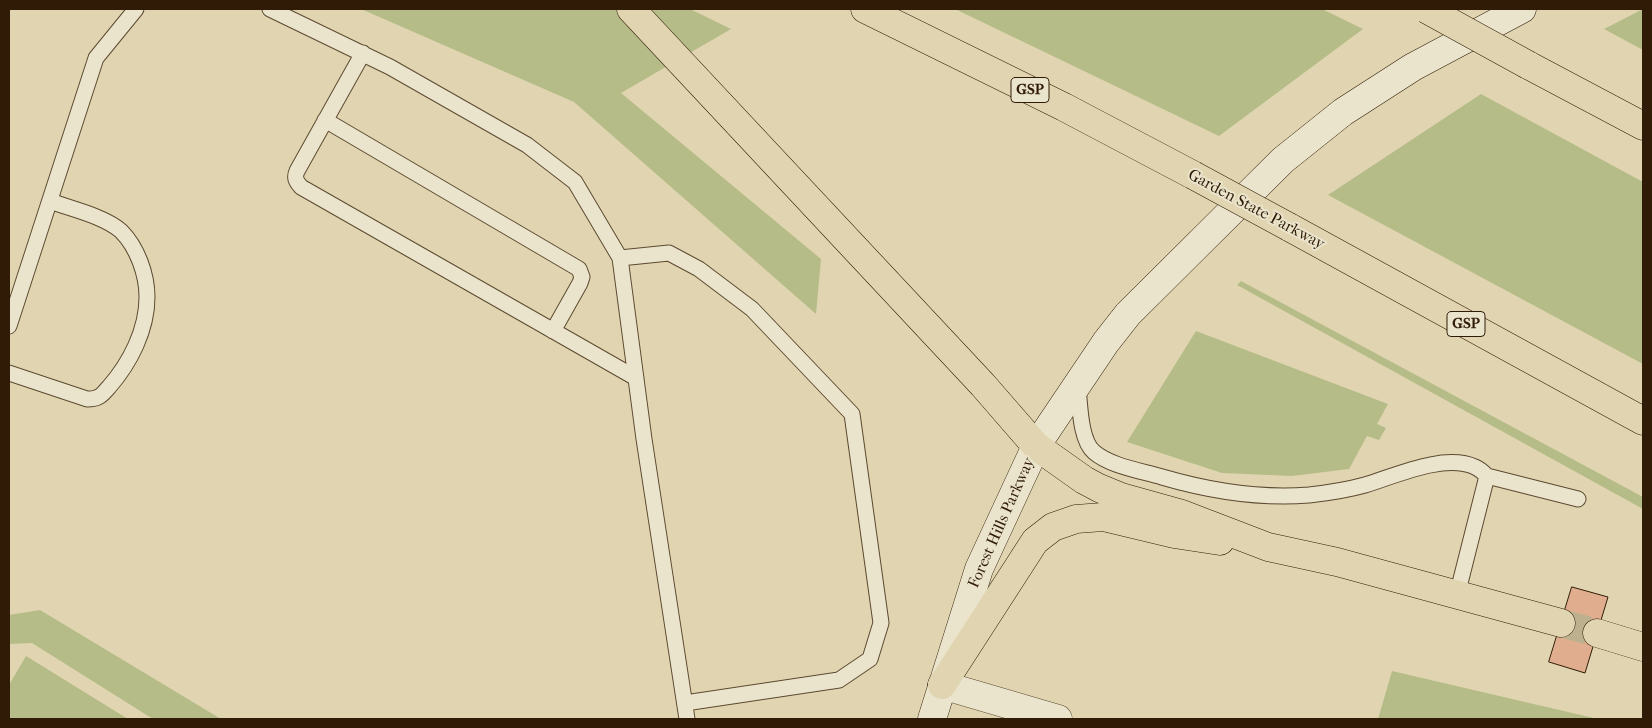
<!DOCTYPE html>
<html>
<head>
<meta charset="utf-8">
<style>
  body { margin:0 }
  #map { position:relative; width:1652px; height:728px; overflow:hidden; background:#e0d5b0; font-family:"IM FELL French Canon",serif }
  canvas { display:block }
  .frame { position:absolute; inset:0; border:10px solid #301b07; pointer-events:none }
</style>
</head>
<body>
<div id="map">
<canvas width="1652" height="728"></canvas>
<div class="frame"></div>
</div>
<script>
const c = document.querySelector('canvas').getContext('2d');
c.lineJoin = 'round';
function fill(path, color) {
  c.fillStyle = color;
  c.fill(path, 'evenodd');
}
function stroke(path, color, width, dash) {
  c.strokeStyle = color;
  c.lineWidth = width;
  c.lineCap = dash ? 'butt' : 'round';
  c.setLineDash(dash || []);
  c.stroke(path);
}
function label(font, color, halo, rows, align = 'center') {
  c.font = font + ' "IM FELL French Canon",serif';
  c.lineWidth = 4;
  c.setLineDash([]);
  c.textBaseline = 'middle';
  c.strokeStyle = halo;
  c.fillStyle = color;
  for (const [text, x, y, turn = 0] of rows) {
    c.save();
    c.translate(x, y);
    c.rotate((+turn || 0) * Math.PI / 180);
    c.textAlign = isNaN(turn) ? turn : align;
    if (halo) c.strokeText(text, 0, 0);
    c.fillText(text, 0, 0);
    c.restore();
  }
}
fill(new Path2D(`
  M361 9H690L731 29 621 93 821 259 816 314 574 102Z
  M955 9H1322L1363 29 1219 136Z
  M1643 9V50L1604 29Z
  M1481 94 1643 182V364L1328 195Z
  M1241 281 1643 497V509L1237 285Z
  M1196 331 1388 404 1377 424 1386 428 1379 440 1367 436 1349 469 1292 476 1222 473 1127 442Z
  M40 610 221 719H153L32 643 9 644V615Z
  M26 656 128 719H9V685Z
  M1392 671 1598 719H1378Z`), '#b6bc88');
const building = new Path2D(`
  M1572 587 1608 597 1585 673 1549 662Z`);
fill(building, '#e0ae8e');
stroke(building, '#301b07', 1);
stroke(new Path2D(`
  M1561 623 1597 633`), '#bdb08e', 28, [28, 14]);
const lane = new Path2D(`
  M270 9 390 67 527 145 575 182 620 258 644 439 687 719
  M363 53 297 171C294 178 296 181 301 187L636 378
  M325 120 579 269 582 277 580 283 553 331
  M620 258 669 253 699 269 752 309 852 414 881 623 870 659 839 680 685 703
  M9 326 96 58 136 9
  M9 373 87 399C90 399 95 399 98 397 102 396 106 390 109 387 130 363 147 330 147 297 147 274 137 247 121 231 104 216 71 209 50 201
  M1078 387C1080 405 1080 440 1094 452 1110 466 1142 471 1162 477 1210 491 1259 499 1309 495 1327 493 1347 490 1365 485 1395 476 1444 453 1475 467 1480 469 1484 473 1487 476
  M1457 595 1487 476 1578 499`);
const street = new Path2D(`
  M942 685 1058 719`);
const secondary = new Path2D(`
  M932 719 979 569 1036 446 1106 342 1128 314 1283 160 1343 112 1413 67 1522 9`);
const highway = new Path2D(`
  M631 9 983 385 1036 446 1084 480 1099 488 1121 497 1182 514 1268 547 1337 562 1561 623
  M865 9 1064 107 1193 175
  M1528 65 1643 126
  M1289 227 1643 421
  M1597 633 1643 647
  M942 685 1035 541 1053 527 1076 519 1103 517 1174 534 1220 541`);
stroke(lane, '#5c4a31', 17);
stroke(street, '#5c4a31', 29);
stroke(secondary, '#301b07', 29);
stroke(highway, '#301b07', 29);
stroke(lane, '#ebe4cc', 15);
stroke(street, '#ebe4cc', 28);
stroke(secondary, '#ebe4cc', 28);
stroke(highway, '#e0d5b0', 28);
const highwayBridge = new Path2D(`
  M1426 9 1528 65
  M1193 175 1289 227`);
stroke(highwayBridge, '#301b07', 29, []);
stroke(highwayBridge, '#e0d5b0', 28);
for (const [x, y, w] of [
  [1030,90,38],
  [1466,324,38]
]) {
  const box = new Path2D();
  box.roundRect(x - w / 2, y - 12.5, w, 25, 4);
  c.fillStyle = '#ebe4cc';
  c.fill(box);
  stroke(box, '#301b07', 1);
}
label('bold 15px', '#301b07', null, [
  ["GSP",1030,90],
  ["GSP",1466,324]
]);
label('16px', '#301b07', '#ebe4cc', [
  ["Garden State Parkway",1256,210,28],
  ["Forest Hills Parkway",1002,523,-66]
]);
</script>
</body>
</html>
